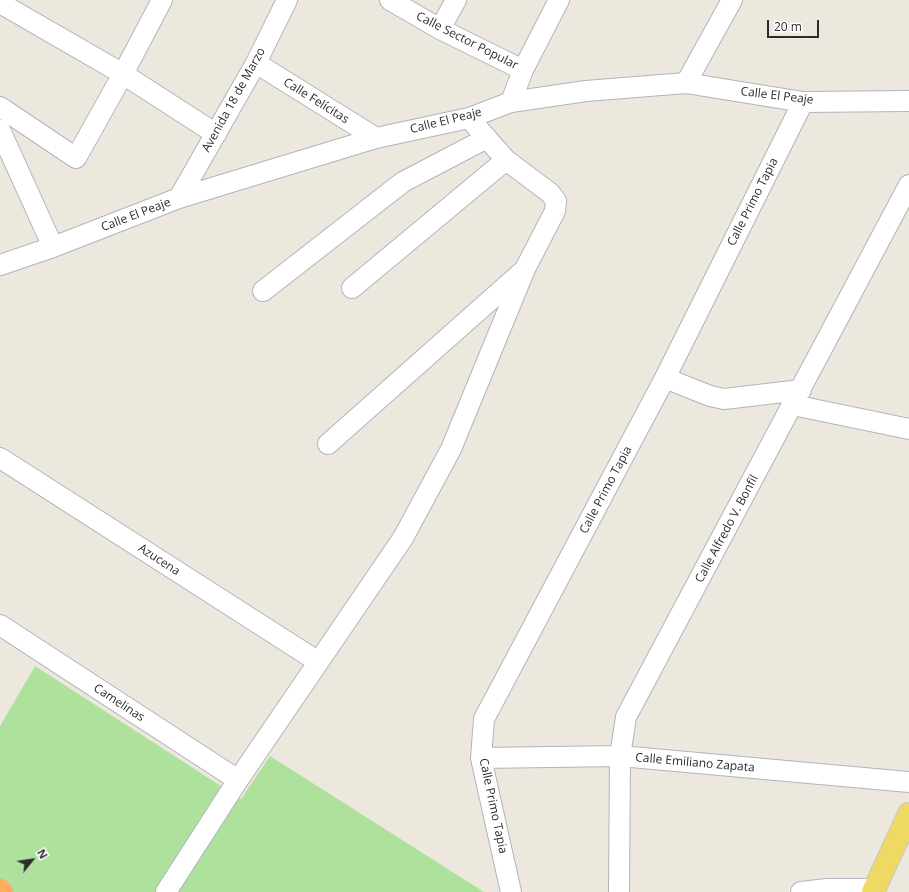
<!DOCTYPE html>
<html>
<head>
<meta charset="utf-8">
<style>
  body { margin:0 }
  #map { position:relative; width:909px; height:892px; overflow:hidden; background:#ede8de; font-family:"Open Sans",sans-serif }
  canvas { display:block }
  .north { position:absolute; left:12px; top:840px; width:40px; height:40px; -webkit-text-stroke:3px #fff; paint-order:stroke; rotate:60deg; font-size:11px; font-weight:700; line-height:16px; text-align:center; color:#2c2c2c }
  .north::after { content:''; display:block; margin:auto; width:14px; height:18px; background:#2c2c2c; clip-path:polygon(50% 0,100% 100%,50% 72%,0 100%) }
  .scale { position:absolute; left:767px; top:20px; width:52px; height:18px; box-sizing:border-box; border:2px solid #2c2c2c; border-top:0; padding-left:5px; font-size:12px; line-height:14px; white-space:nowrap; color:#2c2c2c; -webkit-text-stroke:3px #fff; paint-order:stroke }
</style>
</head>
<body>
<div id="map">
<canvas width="909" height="892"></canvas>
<div class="north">N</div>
<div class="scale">20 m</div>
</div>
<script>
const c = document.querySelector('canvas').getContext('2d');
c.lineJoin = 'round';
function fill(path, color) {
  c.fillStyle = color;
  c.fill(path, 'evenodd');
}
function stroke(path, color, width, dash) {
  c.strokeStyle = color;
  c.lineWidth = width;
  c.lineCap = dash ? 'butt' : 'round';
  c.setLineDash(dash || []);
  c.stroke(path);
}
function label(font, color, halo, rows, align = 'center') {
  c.font = font + ' "Open Sans",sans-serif';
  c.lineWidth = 4;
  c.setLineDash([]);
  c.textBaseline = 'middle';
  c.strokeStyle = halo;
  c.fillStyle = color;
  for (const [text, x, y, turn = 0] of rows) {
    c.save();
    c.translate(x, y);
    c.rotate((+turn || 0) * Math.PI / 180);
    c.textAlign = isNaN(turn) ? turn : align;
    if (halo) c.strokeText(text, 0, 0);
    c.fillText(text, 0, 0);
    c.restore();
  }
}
fill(new Path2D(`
  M35 666 241 799 270 756 484 892H0V726Z`), '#aee29c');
const minor = new Path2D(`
  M390 0 440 29 523 70
  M0 3 123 74 216 134
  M440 29 456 0
  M256 63 376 138
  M686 83 732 0
  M511 102 523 70 559 0
  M0 107 76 158 123 74 162 0
  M0 130 53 247
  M179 198 256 63 287 0
  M0 265 53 247 179 198 376 138 469 118 511 102 586 91 686 83 803 102 909 101
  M352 288 506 160
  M263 291 403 182 487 138
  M665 378 710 396 724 399 801 390
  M793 405 909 429
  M328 444 522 272
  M0 458 317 661
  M0 625 238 780
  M481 758 620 756 909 782
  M166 892 238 780 403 538 451 449 525 269 555 211 556 201 550 193 506 160 469 118
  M511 892 481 758 484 719 665 378 803 102
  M619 892 620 756 626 717 909 185
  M801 892 827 889H875`);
const major = new Path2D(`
  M873 892 909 814`);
const highway = new Path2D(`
  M0 890 2 892`);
stroke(minor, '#b2b3bf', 22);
stroke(major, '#c8c8c8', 24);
stroke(highway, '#c8c8c8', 24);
stroke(minor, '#fff', 20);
stroke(major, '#eed962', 22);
stroke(highway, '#fbae5b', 22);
label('12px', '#2c2c2c', '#fff', [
  ["Calle Sector Popular",467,41,27],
  ["Calle El Peaje",777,96,7],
  ["Avenida 18 de Marzo",234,100,-61],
  ["Calle Felícitas",316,101,32],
  ["Calle El Peaje",446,121,-14],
  ["Calle Primo Tapia",753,202,-63],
  ["Calle El Peaje",136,215,-21],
  ["Calle Primo Tapia",606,490,-62],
  ["Calle Alfredo V. Bonfil",727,529,-62],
  ["Azucena",159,560,33],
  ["Camelinas",119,703,33],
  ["Calle Emiliano Zapata",695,763,5],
  ["Calle Primo Tapia",493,806,78]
]);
</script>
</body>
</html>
